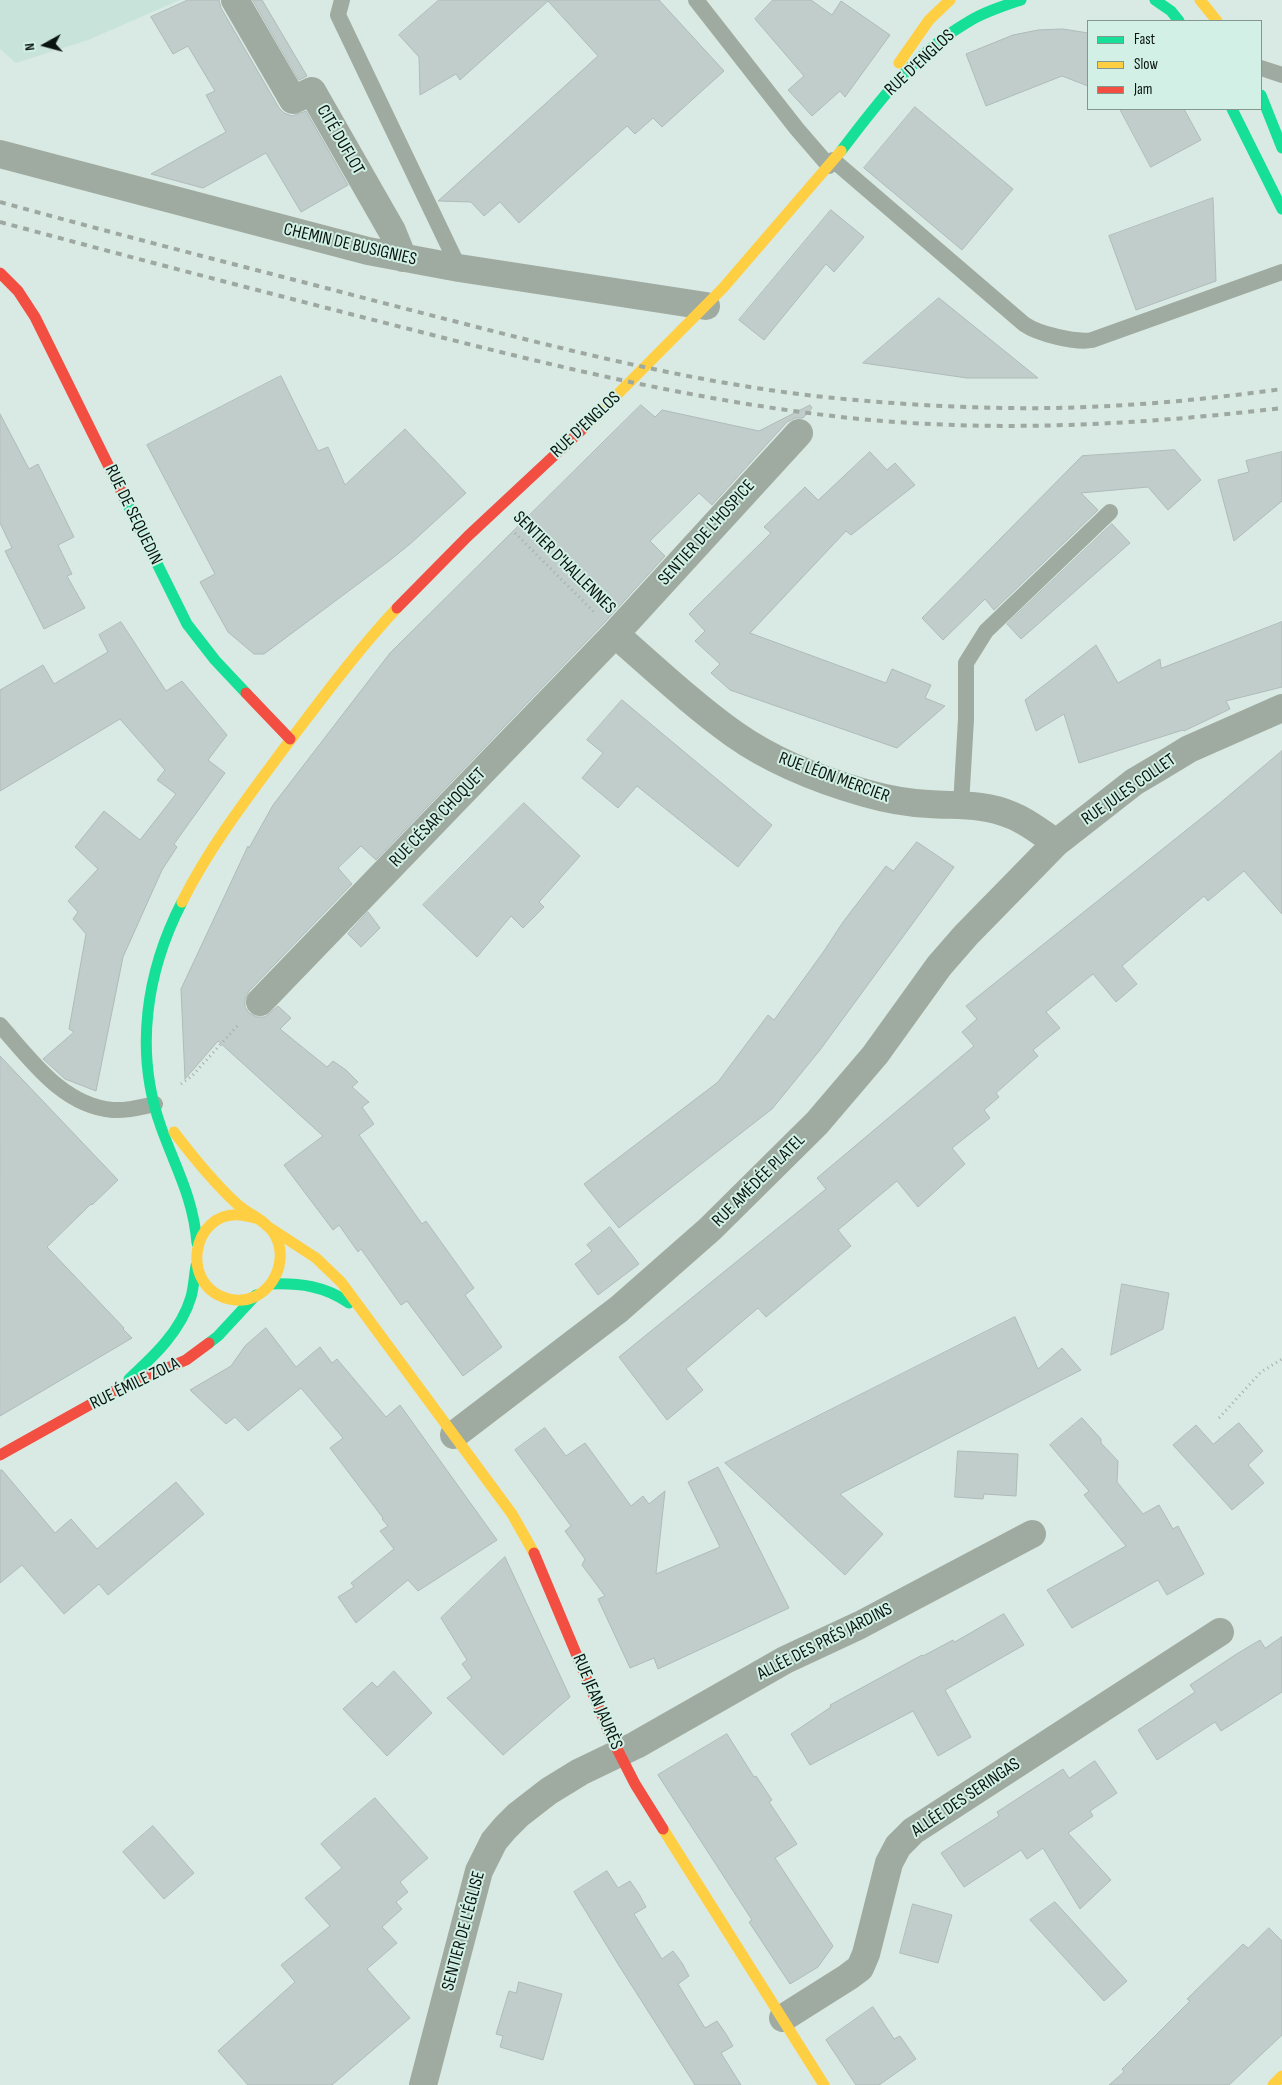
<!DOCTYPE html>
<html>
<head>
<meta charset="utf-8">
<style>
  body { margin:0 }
  #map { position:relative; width:1282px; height:2085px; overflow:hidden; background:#d9e9e3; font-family:"Sofia Sans Condensed",sans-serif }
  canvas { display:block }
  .legend { position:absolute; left:1087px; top:20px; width:175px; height:90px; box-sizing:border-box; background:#d2f0e5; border:1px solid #82988f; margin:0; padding:6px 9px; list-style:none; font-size:15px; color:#09130f }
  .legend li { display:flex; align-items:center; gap:10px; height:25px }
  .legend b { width:25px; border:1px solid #82988f }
  .north { position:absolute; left:20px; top:20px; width:50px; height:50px; -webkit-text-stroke:4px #d2f0e5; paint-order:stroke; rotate:263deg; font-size:14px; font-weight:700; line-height:20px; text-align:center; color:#09130f }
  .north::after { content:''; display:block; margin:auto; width:18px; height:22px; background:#09130f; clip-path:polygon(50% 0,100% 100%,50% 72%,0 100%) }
</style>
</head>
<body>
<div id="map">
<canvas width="1282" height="2085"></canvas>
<ul class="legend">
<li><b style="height:6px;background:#16e098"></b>Fast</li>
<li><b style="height:6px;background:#ffcf43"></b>Slow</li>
<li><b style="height:6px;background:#f24e42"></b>Jam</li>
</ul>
<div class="north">N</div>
</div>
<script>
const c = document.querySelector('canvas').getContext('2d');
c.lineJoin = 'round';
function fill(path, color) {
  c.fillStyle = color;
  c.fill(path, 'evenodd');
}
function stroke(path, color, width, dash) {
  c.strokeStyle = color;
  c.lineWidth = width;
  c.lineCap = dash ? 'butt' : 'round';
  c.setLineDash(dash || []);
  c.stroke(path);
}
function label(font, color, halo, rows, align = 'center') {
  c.font = font + ' "Sofia Sans Condensed",sans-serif';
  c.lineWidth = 4;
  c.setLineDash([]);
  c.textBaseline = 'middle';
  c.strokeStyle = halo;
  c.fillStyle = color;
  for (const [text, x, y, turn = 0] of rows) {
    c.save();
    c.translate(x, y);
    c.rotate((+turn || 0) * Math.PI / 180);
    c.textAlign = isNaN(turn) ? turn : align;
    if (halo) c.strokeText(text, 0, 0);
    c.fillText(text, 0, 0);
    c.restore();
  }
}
fill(new Path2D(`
  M0 0H180L88 40 16 63 0 49Z`), '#c8e4da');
const building = new Path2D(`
  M188 0H219L221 8 279 108 284 113 292 116 306 111 348 185 301 212 266 153 203 188 151 174 226 132 206 95 215 91 188 46 173 54 151 17Z
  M253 0H262L307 76 299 80Z
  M439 0H659L724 71 662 127 653 118 635 134 627 126 519 223 500 202 484 216 471 202 438 201 598 56 548 1 460 80 456 74 420 95 419 57 399 35Z
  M773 0H811L832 15 841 1 890 35 845 97 840 91 812 116 788 90 804 76 755 19Z
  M1063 29 1088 33V86L1062 76 986 106 966 54 1013 35 1038 30Z
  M915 107 1013 189 962 250 864 168Z
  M1120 109H1184L1201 140 1151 167Z
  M1213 198 1216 281 1136 310 1109 236Z
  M831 210 864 237 834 272 826 264 764 340 739 320Z
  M939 298 1038 378H967L863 363Z
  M281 376 318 451 328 447 345 485 405 429 466 493 410 544 389 561 264 654H254L228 632 200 582 215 574 147 445Z
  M641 405 655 417 662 410 759 431 810 405 812 408 803 418H795L787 422 712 505 699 493 650 541 665 556 604 623 376 860 361 846 338 868 352 884 249 991 245 999V1007L249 1013 257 1017H265L278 1006 291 1018 280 1029 327 1067 333 1061 346 1070 358 1082 352 1087 369 1102 362 1107 374 1124 359 1135 422 1224 426 1221 474 1288 465 1295 502 1347 463 1376 407 1301 401 1305 361 1249 358 1252 339 1225 333 1230 284 1165 323 1136 218 1041 185 1079 181 989 248 846 249 848 273 805 390 653Z
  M0 414 29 469 38 464 74 537 58 545 72 574 67 576 85 608 44 629 5 551 12 548 0 523Z
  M1175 450 1201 480 1168 510 1148 487 1081 493 1098 510 994 610 985 599 943 640 922 618 1082 456Z
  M870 452 887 470 895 463 915 485 851 535 846 531 750 633 886 683 892 669 931 685 925 698 945 706 897 748 730 690 711 673 720 664 695 641 705 631 689 614 771 533 764 527 805 487 818 500Z
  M1282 452V501L1234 541 1218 480 1249 472 1246 461Z
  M1112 524 1130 543 1021 639 1007 624Z
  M121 622 166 691 182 681 227 735 208 760 225 773 174 844 177 847 162 870 123 957 96 1091 65 1079 43 1059 74 1032 69 1029 86 934 73 919 78 912 68 901 98 869 75 847 104 811 140 840 176 794 157 780 165 770 120 719 0 791V690L43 665 54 684 108 652 99 635Z
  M1282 622V687L1226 701 1230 709 1184 731 1183 730 1079 763 1064 714 1036 731 1025 700 1096 645 1118 683 1160 659 1161 668Z
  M622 700 772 825 738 867 637 786 618 808 582 778 603 753 587 740Z
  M1282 751V914L1244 871 1208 901 1204 896 1122 966 1137 984 1116 1002 1093 974 1046 1012 1060 1028 1033 1050 1038 1056 996 1093 999 1097 984 1110 990 1118 952 1148 965 1164 918 1207 897 1181 838 1230 851 1246 766 1317 758 1308 686 1369 703 1390 667 1420 619 1357 826 1189 817 1178 974 1046 962 1032 977 1019 966 1006 1219 804Z
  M524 803 580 856 539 902 544 907 523 928 511 916 477 957 423 905Z
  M917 842 954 867 820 1050 772 1109 619 1228 584 1184 718 1082 768 1015 774 1020 824 951 843 922 886 866 893 871Z
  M368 912 380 928 361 947 348 934Z
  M0 1056 118 1180 92 1205 91 1204 47 1247 124 1328 123 1329 132 1338 0 1416Z
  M610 1227 639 1264 598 1295 575 1264 592 1251 587 1245Z
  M1122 1284 1169 1293 1163 1329 1111 1355Z
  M1015 1317 1038 1369 1062 1348 1081 1370 840 1494 883 1534 845 1575 725 1463Z
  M266 1328 296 1367 320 1347 332 1363 337 1359 386 1417 400 1405 497 1540 418 1591 408 1580 356 1623 338 1597 354 1587 351 1583 394 1549 380 1531 388 1526 382 1519 383 1518 330 1448 343 1438 301 1388 248 1431 235 1417 226 1424 190 1390 231 1366 245 1346Z
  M1082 1418 1101 1439V1443L1118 1461 1117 1482 1143 1514 1159 1505 1173 1529 1178 1526 1204 1574 1167 1595 1158 1580 1072 1628 1047 1590 1126 1546 1084 1495 1089 1491 1050 1445Z
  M1239 1423 1263 1451 1248 1465 1264 1483 1232 1510 1173 1445 1196 1425 1213 1444Z
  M545 1428 566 1456 585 1443 631 1506 643 1496 649 1504 665 1491 656 1574 720 1547 688 1482 718 1467 789 1608 658 1669 654 1658 630 1668 598 1599 605 1596 582 1565 585 1559 565 1531 571 1526 515 1450Z
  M958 1451 1018 1454 1016 1496 984 1494 983 1499 955 1497Z
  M2 1470 55 1533 71 1519 97 1549 176 1482 204 1514 108 1595 99 1584 64 1614 22 1565 0 1583V1471Z
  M505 1557 570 1697 503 1755 447 1698 472 1678 462 1664 467 1660 441 1618Z
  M1004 1614 1024 1645 945 1690 971 1737 938 1756 913 1711 810 1765 791 1734 831 1707 830 1705 922 1655 923 1656 953 1640 954 1642Z
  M1282 1637V1692L1221 1731 1215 1722 1157 1760 1138 1730 1195 1692 1190 1685 1235 1655 1260 1640 1265 1648Z
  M394 1671 432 1713 387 1756 343 1709 372 1682 377 1687Z
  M727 1734 754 1777 756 1776 772 1800 769 1802 797 1844 775 1858 833 1946 818 1967 790 1984 749 1922 752 1920 658 1775Z
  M1095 1761 1117 1793 1090 1811 1093 1816 1068 1833 1111 1880 1080 1909 1043 1848 1027 1859 1021 1850 964 1887 941 1853 999 1816 997 1812 1063 1769 1069 1778Z
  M375 1798 428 1858 400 1882 408 1892 396 1902 402 1909 382 1927 397 1943 367 1969 410 2018 332 2085H248L218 2051 295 1982 281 1965 330 1926 305 1898 342 1868 321 1844Z
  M153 1826 194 1873 164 1899 123 1852Z
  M607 1871 618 1888 630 1881 639 1894 646 1907 634 1914 662 1959 673 1951 682 1963 689 1976 678 1984 705 2028 717 2021 726 2034 733 2046 721 2053 741 2085H695L618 1964 574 1892Z
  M1055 1902 1127 1981 1104 2001 1030 1920Z
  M913 1904 952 1915 938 1963 900 1953Z
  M1269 1928 1282 1941V2035L1229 2085H1109L1124 2072 1122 2069 1190 2001 1187 1999 1243 1944 1248 1948Z
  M519 1982 562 1994 543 2060 500 2047 503 2036 496 2034 509 1991 516 1993Z
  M873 2007 894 2039 900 2036 916 2059 879 2085H856L826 2040Z`);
fill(building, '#c0cdcb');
stroke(building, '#afbbb9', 1);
stroke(new Path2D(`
  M515 533 594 612
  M181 1084 192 1076 239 1024
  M1219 1418 1261 1372 1282 1359`), '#a3afa7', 3, [1, 4]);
stroke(new Path2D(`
  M342 0 338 15 459 268
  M696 0 797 129 829 166
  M1261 68 1282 75
  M833 160 1024 324C1038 334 1076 343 1092 340L1282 272
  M961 805 966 719V663L986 631 1110 512
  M0 1025C31 1060 63 1106 113 1110 128 1111 141 1107 155 1104`), '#9faba0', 16);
stroke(new Path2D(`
  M235 0 293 100 312 91 392 231 403 258
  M0 154 368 251 459 268 706 306
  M615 634C654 668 692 704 734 734 772 761 820 780 865 793 886 799 907 803 929 804 956 806 984 803 1011 815 1027 821 1042 833 1056 843
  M260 1002 615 634 799 433
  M454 1435 619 1309 710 1229 817 1123 875 1055 939 966 966 935 1056 843 1134 782 1161 766 1189 749 1282 708
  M783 2018 848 1977 860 1968 866 1954 889 1863 898 1846 913 1831 1220 1632
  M423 2085 479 1871 494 1841 505 1828 518 1815 549 1791 580 1772 636 1745 785 1660 860 1625 1032 1534`), '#9faba0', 28);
stroke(new Path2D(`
  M1155 0 1171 11 1179 21
  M1261 95 1282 148
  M1232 109 1282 209
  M841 151C878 103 914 53 968 22 984 12 1003 6 1021 0
  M125 499 187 624 215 660 246 693
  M182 902C146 972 134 1052 161 1127 176 1169 193 1197 197 1243
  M271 1284C300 1283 325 1286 349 1303
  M209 1343 218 1336 256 1295
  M129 1379C154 1356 181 1331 191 1297 194 1287 194 1276 196 1266`), '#16e098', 11);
stroke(new Path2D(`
  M1200 0 1217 21
  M899 63 929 20 950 0
  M589 423 723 288 841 151
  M182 902C210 846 248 797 285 747 321 700 356 652 397 608
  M174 1132C193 1157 213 1182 237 1204 249 1215 266 1220 275 1235 292 1266 265 1308 229 1299 179 1287 191 1211 240 1215 245 1215 250 1217 255 1218
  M267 1226 316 1258 341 1282 512 1514 534 1553
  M663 1829 824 2085
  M1273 2085 1282 2076`), '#ffcf43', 11);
stroke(new Path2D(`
  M0 273 18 291 35 317 125 499
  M397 608 468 536 589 423
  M246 693 290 739
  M0 1455 118 1389 186 1360 209 1343
  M534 1553 611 1737 635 1784 663 1829`), '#f24e42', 11);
stroke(new Path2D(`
  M0 202C141 241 284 277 426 314 567 350 710 388 856 400 945 408 1036 411 1125 405 1178 402 1230 396 1282 389
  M0 222C137 259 275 295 413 330 557 367 702 402 850 418 994 433 1138 425 1282 408`), '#9da8a1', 4, [6, 6]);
label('18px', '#09130f', '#d2f0e5', [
  ["RUE D'ENGLOS",920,63,-43],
  ["CITÉ DUFLOT",340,140,60],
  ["CHEMIN DE BUSIGNIES",350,245,13],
  ["RUE D'ENGLOS",586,425,-43],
  ["RUE DE SEQUEDIN",133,515,64],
  ["SENTIER DE L'HOSPICE",707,533,-48],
  ["SENTIER D'HALLENNES",564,563,45],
  ["RUE LÉON MERCIER",834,778,20],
  ["RUE JULES COLLET",1129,790,-35],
  ["RUE CÉSAR CHOQUET",438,818,-46],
  ["RUE AMÉDÉE PLATEL",759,1181,-45],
  ["RUE ÉMILE ZOLA",135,1384,-26],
  ["ALLÉE DES PRÉS JARDINS",825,1642,-27],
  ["RUE JEAN JAURÈS",597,1702,67],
  ["ALLÉE DES SERINGAS",966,1798,-34],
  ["SENTIER DE L'ÉGLISE",464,1931,-75]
]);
</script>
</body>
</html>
